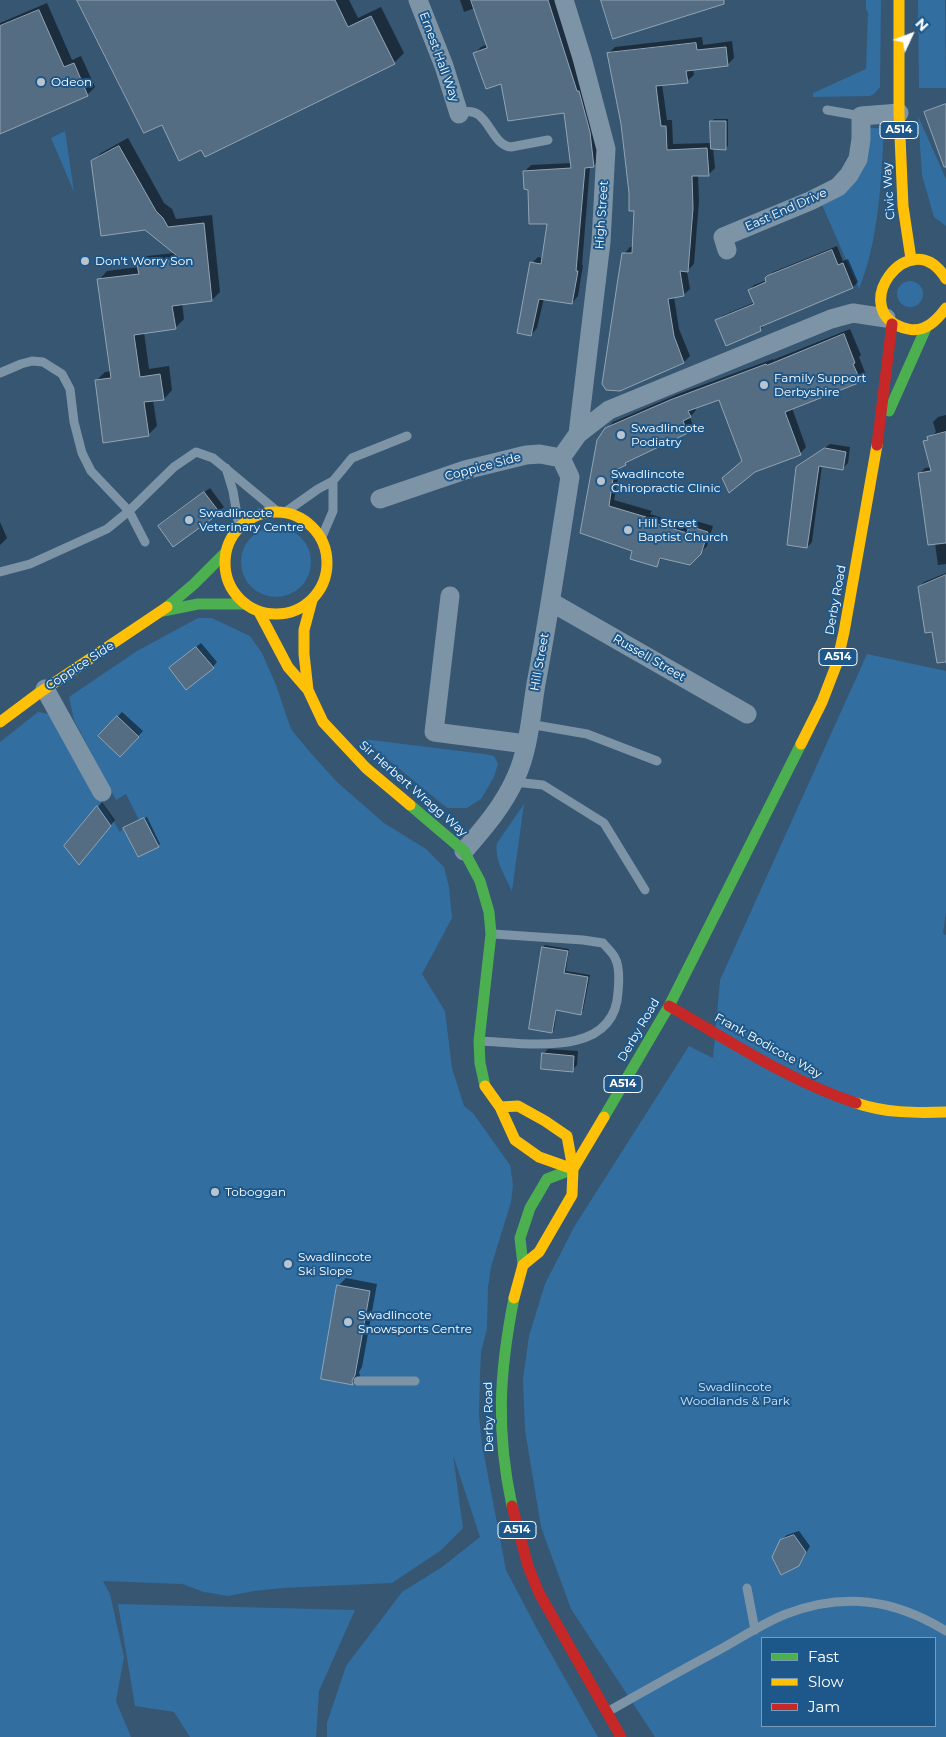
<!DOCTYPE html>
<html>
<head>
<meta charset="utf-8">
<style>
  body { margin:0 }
  #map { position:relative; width:946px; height:1737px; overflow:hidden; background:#365672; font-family:Montserrat,sans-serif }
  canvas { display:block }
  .legend { position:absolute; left:761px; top:1637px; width:175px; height:90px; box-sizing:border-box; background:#1e588a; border:1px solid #789bb9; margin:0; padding:6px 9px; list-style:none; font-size:15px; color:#fff }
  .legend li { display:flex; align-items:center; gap:10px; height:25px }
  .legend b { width:25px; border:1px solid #789bb9 }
  .north { position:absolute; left:886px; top:10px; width:50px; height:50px; -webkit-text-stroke:4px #1e588a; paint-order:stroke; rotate:47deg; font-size:14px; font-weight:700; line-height:20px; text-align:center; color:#fff }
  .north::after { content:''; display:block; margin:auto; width:18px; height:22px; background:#fff; clip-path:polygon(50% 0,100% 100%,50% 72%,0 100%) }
</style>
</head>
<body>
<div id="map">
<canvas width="946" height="1737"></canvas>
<ul class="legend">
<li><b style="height:6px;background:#4caf50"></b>Fast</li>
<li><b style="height:6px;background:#ffc107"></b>Slow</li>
<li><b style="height:6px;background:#c62828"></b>Jam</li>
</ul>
<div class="north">N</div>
</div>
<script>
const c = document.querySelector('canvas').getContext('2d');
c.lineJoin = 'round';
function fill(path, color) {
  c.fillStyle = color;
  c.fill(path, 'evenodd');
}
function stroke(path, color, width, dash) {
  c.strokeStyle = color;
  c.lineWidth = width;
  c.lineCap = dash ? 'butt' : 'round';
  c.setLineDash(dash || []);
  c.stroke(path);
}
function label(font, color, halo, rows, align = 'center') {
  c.font = font + ' Montserrat,sans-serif';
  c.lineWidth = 4;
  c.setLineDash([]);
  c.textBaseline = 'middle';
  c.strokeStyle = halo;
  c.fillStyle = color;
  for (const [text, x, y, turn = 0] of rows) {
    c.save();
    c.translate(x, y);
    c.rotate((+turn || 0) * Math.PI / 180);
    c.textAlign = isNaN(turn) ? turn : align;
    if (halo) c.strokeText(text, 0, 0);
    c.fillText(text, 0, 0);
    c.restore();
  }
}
fill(new Path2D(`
  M866 0H881L880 87 874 94 870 96 813 97V93L866 69 868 13 866 9Z
  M918 0H945L946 88H919Z
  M918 116 946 179V226L934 217 922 175Z
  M871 128H884C881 182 879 239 859 289L822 205C845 192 859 186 864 158 865 148 866 138 871 128Z
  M65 131 74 192 51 138Z
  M897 294a13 13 0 1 1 26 0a13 13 0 1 1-26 0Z
  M241 562a35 35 0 1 1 70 0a35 35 0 1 1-70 0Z
  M198 618H212L250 636 262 653 276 685 291 729 308 750 337 782 384 823 426 849 444 867 449 887 452 918 422 974 445 1011 452 1068 464 1106 473 1113 510 1165 513 1185 511 1202 491 1267 488 1288 487 1329 481 1352 480 1376 479 1416 482 1444 506 1570 537 1629 598 1737H327V1723L346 1666 402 1592 442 1567 480 1537 453 1455 463 1528 440 1551 392 1583 282 1588 254 1591 228 1596 204 1592 182 1584 103 1581 110 1594 124 1657 116 1701 131 1737H0V742L38 712 49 714 120 832 123 828 137 857 158 847 144 818 139 820 126 794 116 800 74 720 69 697 137 651Z
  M867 654 946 671V912L943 933 946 935V1737H655L571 1609 541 1527 525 1430 523 1379 529 1336 545 1284 574 1227 689 1046 713 1058 720 980ZM762 1638H935V1726H762Z
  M363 739 484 754 494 756 498 764 494 777 481 799 467 808H447Z
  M524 804 512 891C505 876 494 859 497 843Z
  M118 1604 355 1610 319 1691 316 1737H190L174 1712 135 1706Z`), '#326ea0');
fill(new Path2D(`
  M78 0H349L358 18 381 7 404 53 394 63 202 148 162 123Z
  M460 0H556L583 85 600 159 593 166H590L582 265H583L578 296 572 303 544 298 537 328 531 335 532 263 538 257 543 258 549 223 530 188 524 172 531 165 572 163 565 111 502 82 475 53 481 47 488 44 475 8 464 12Z
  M47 3 72 60 81 56 95 87 87 95 0 132V23Z
  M702 37 703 45 732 41 734 58 727 65 693 69 694 75 687 81 662 84 667 120H672L673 144 712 143V121L714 119H728V146L726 148H713L715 168 708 175H698L699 201 694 264 687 271 690 289 683 295 674 297 679 329 690 356 684 362 619 389 624 254 630 247H633L635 209 623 124 609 53 615 47Z
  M128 138 164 203 172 209 176 219 212 215 220 292 212 300 182 303 184 319 175 328 144 332 149 369 169 366 172 390 164 399 153 400 157 426 148 435 96 381 105 372 111 371 99 280 107 271 139 267V265L147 256 175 253 92 162 101 153Z
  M837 246 843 261 848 259 858 282 853 287 765 324 761 329 758 321 760 330 717 321 722 316 755 302 749 290 754 285 767 280 766 278 773 272Z
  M850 329 861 355 859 357 866 375 860 381 792 408 806 447 800 454 743 461 720 398 695 407 696 410 690 417 693 426 687 432 631 459 620 467 614 500 652 511 650 514 690 527 696 521 713 526 707 546 700 553 663 557 656 566 633 550 581 533 606 429 613 422 678 394 773 359V360Z
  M946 415V564L938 565 935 543 920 473 925 468 932 467 925 442 936 432 933 422 938 417Z
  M830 444 850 447 848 463 843 468 822 465 812 542 807 547 797 468Z
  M210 488 224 507 174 545 164 521Z
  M0 522 7 538 0 545Z
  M946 573V652L933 630 919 587 924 582Z
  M201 643 217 662 213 667 176 663Z
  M122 712 143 731 120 755 99 736Z
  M102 802 115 820 84 859 66 846Z
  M147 817 160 844 158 846 127 826Z
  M545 945 569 949 566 971 590 975 583 1011 581 1013 557 1009 554 1030 552 1032 543 947Z
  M548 1049 578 1051 577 1065 572 1070 543 1054Z
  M346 1278 377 1284 362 1367 359 1372 360 1376 353 1383 322 1378 338 1286Z
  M799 1531 810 1546 803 1559 798 1565 781 1540 787 1535Z`), '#0007');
const building = new Path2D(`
  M77 0H335L348 27 371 16 395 64 205 157 201 150 179 161 162 125 144 133Z
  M471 0H548L577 91H579L590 132 594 167 585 168 576 271H578L572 304 539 299 531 336 517 333 530 262 541 264 547 224H529L528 190 524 189 523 171 571 168 564 113 508 121 501 84 486 89 473 53 487 48Z
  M601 0H724V4L613 39Z
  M39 10 64 67 74 63 88 96 0 134V26Z
  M696 43 697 50 726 47 728 66 686 71 688 83 656 86 661 126H666L667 150 707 148 709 176H692L693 208 688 272 680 271 684 296 668 299 674 336 684 363 620 391 606 390 602 384 617 285 622 253H632L634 211H629V193L621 124 607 53Z
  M946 104V167H944L924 112Z
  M710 121H726V150L711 149Z
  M119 146 156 211 163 218 168 227 204 223 212 301 172 306 176 329 134 335 140 377 160 374 164 400 144 402 149 436 103 443 95 380 111 378 97 279 139 274 137 265 181 259 145 230 101 236 91 161Z
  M832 250 838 265 843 263 853 288 760 327 761 331 726 346 715 320 754 304 748 290 766 282 765 278 767 276Z
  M844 334 855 363 853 364 861 382 785 412 801 455 755 472 729 493 722 478 742 461 719 400 688 411 691 417 683 421 688 433 625 463 626 465 614 471 609 506 646 517 645 520 687 533 689 526 708 532 701 554 690 565 660 558 657 567 630 559 632 551 580 533 597 440 605 428 670 400 766 364 767 365Z
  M946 432V543L928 545 918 473 931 471 923 441 928 440 927 437Z
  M825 448 846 452 843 470 819 466 807 548 787 545 796 467Z
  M204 492 220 513 173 547 158 526Z
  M946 575V662L937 663 932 632 925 633 918 587Z
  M196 647 214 668 186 690 169 668Z
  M117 716 139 737 120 757 98 736Z
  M97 806 111 826 79 865 64 846Z
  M144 818 159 847 138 857 123 828Z
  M542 947 568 951 564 973 588 977 581 1015 556 1010 552 1033 529 1029Z
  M542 1053 574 1056 573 1072 541 1069Z
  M337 1285 370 1291 355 1375 352 1381 353 1385 321 1379Z
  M794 1535 806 1552 799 1566 781 1575 772 1557 780 1540Z`);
fill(building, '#546d83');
stroke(building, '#91a4b4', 1);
stroke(new Path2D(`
  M827 110 861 116
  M459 114C488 101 489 145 511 147L548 140
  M0 373 21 364 32 361 43 362 62 374 70 389 74 422 82 453 91 471 129 511 145 542
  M226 468 233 491 239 527
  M284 513 318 489 333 481 352 458 407 436
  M321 539 333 511V481
  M0 572 30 564 107 529 129 511 174 467 196 452 213 458 278 512
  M529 724 587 734 657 761
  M514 782 543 785 604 823 645 890
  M481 1041C527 1043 615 1059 618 992 619 982 620 967 615 958 613 953 607 948 603 943L583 940 493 934
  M358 1381H415
  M747 1588 755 1630
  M609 1711C646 1690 682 1670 719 1650 741 1638 763 1623 786 1614 844 1592 894 1599 946 1631`), '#7d93a6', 9);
stroke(new Path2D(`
  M418 0 444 66 459 114
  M564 0 582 58 606 149 601 242 578 434
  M727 250 723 237 810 201 838 187 849 175 858 159 861 139V116L899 113
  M380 499 465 470 526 455 540 454 561 458 578 434 609 410 831 319 853 313 886 318
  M450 596 434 732 526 744
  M551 602 747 714
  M45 689 102 792
  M464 851C484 828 504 805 516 777 529 749 531 714 536 684 549 615 559 546 570 477L561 458`), '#7d93a6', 19);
stroke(new Path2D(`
  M889 411 926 328
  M167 607 194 584 225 553
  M163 611 198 604H244
  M410 805 464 851 480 881 489 912 491 934 479 1041 480 1063 485 1086
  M604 1117 669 1006 801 744
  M523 1265 520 1238 530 1208 547 1179 573 1169
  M512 1506C496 1432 499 1373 514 1298`), '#4caf50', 11);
stroke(new Path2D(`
  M899 0V113L903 206 911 259
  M946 279C910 219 843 314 908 329 925 333 937 320 946 308
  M225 563a51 51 0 1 1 102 0a51 51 0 1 1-102 0Z
  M259 612 288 667 308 690 323 722 366 768 410 805
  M308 690 304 654V630L312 600
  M0 722 39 693 167 607
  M801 744 822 702 837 663 844 632 877 445
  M485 1086 500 1107 515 1140 539 1157 573 1169 567 1136 545 1121 518 1106 500 1107
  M856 1103C885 1113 915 1113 946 1112
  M514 1298 523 1265 539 1252 572 1195 573 1169 604 1117`), '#ffc107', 11);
stroke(new Path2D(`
  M877 445 892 324
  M669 1006C730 1041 789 1081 856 1103
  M512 1506 528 1566 539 1593 621 1737`), '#c62828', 11);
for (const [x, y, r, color] of [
  [41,82,5,"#b9c4ce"],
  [85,261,5,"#b9c4ce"],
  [764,385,5,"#b9c4ce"],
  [621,435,5,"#b9c4ce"],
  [601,481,5,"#b9c4ce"],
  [189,520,5,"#b9c4ce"],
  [628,530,5,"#b9c4ce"],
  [215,1192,5,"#b9c4ce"],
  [288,1264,5,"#b9c4ce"],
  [348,1322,5,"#b9c4ce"]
]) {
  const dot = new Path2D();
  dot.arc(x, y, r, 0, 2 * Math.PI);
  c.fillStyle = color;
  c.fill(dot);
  stroke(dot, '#1e588a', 2);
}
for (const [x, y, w] of [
  [899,130,38],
  [838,657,38],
  [623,1084,38],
  [517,1530,38]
]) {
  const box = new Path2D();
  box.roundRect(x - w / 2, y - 8.5, w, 17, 4);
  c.fillStyle = '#1e588a';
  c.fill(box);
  stroke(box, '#fff', 1);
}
label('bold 11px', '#fff', null, [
  ["A514",899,130],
  ["A514",838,657],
  ["A514",623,1084],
  ["A514",517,1530]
]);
label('12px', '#fff', '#1e588a', [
  ["Ernest Hall Way",439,57,70],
  ["Civic Way",889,191,-94],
  ["East End Drive",786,210,-24],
  ["High Street",602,215,-86],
  ["Coppice Side",483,467,-15],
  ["Derby Road",836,600,-80],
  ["Russell Street",649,658,30],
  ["Hill Street",540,662,-80],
  ["Coppice Side",80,666,-33],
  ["Sir Herbert Wragg Way",413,789,41],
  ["Derby Road",639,1030,-60],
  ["Frank Bodicote Way",768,1046,29],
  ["Derby Road",489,1417,-91]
]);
label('12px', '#fff', '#1e588a', [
  ["Odeon",51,82],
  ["Don't Worry Son",95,261],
  ["Family Support",774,378],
  ["Derbyshire",774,392],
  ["Swadlincote",631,428],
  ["Podiatry",631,442],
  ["Swadlincote",611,474],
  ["Chiropractic Clinic",611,488],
  ["Swadlincote",199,513],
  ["Veterinary Centre",199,527],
  ["Hill Street",638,523],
  ["Baptist Church",638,537],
  ["Toboggan",225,1192],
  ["Swadlincote",298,1257],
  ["Ski Slope",298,1271],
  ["Swadlincote",358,1315],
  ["Snowsports Centre",358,1329]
], 'left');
label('12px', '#cee6f8', '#1e588a', [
  ["Swadlincote",735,1387],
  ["Woodlands & Park",735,1401]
]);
</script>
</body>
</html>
